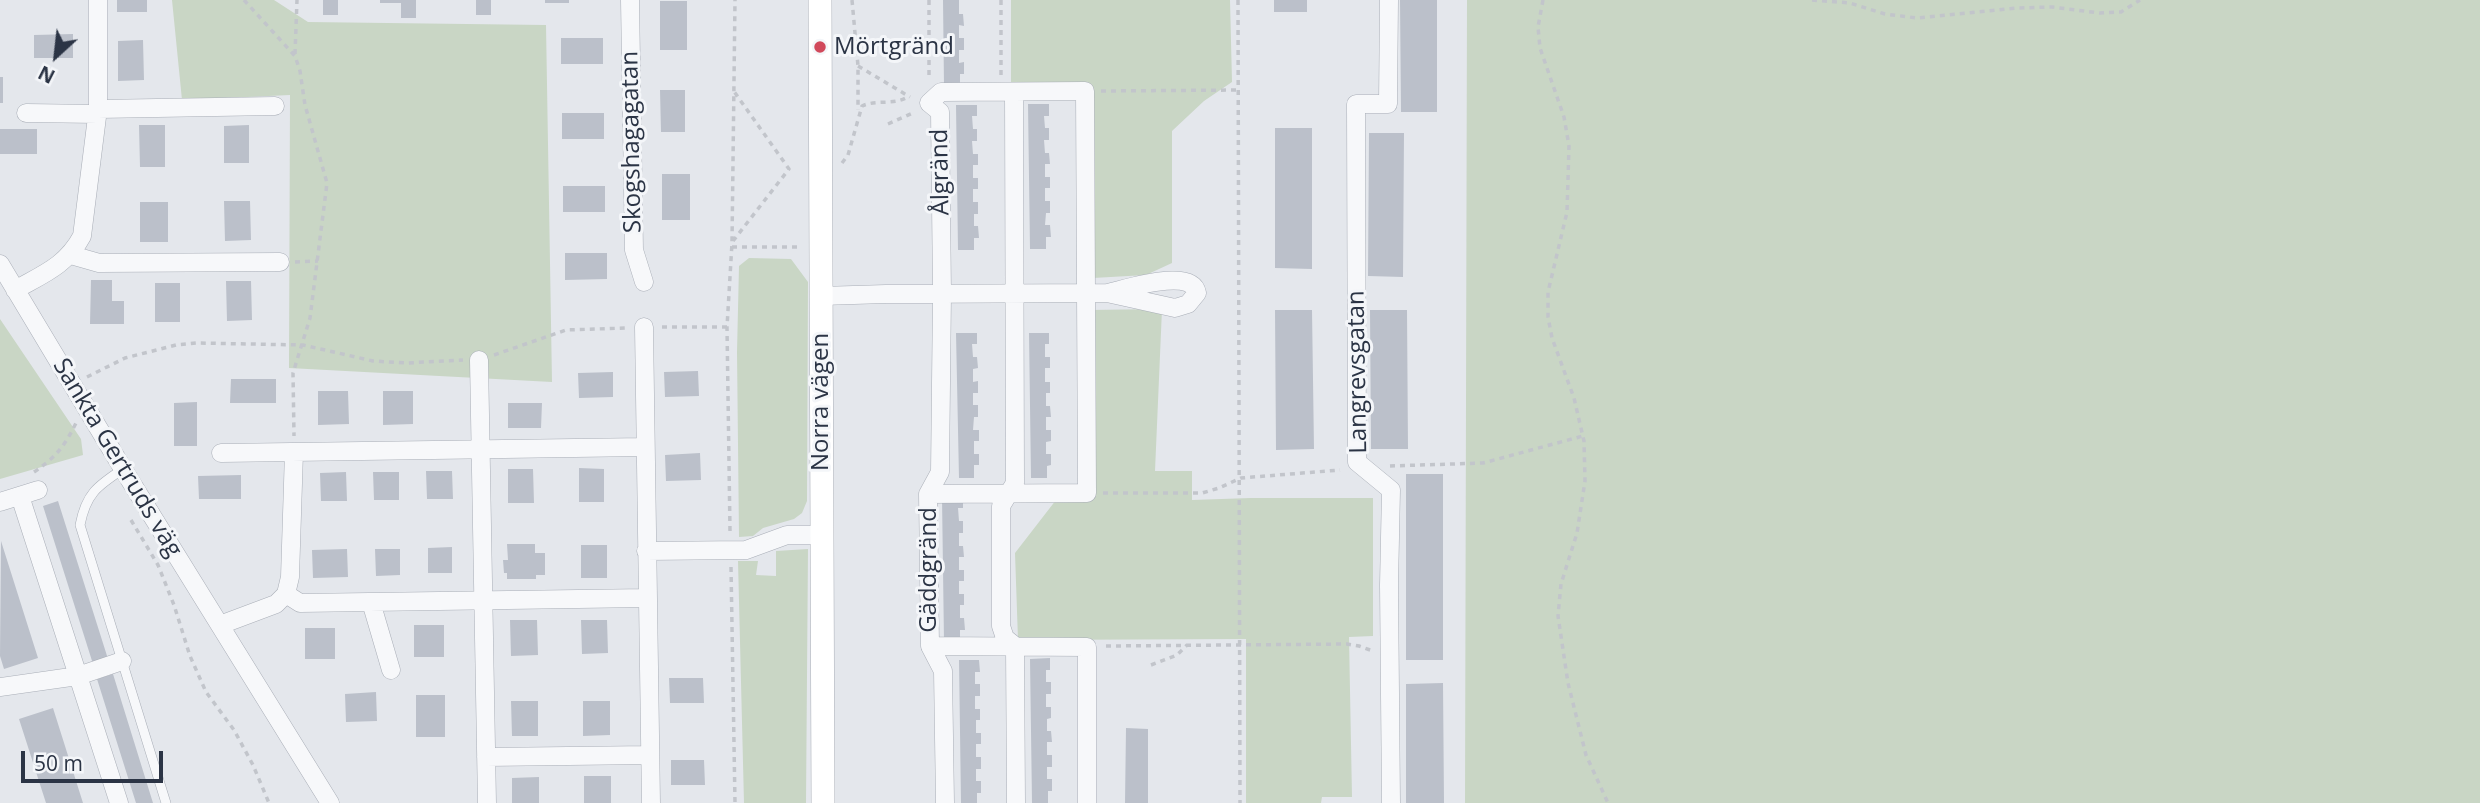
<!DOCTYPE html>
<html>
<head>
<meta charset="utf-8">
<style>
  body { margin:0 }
  #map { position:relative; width:2480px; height:803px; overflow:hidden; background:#e4e7ec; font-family:"Open Sans",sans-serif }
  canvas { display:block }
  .north { position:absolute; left:21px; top:21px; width:70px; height:70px; -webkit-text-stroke:5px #f4f6f9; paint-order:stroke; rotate:207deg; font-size:19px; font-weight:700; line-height:28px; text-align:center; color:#2b3445 }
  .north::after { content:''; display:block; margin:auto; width:24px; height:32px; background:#2b3445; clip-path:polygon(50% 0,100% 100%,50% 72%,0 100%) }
  .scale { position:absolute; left:21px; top:751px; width:142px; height:32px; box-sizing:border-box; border:4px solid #2b3445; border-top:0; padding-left:9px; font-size:21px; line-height:24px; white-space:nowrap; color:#2b3445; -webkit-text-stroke:5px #f4f6f9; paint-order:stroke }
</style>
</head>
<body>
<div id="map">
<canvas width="2480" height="803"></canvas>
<div class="north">N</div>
<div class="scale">50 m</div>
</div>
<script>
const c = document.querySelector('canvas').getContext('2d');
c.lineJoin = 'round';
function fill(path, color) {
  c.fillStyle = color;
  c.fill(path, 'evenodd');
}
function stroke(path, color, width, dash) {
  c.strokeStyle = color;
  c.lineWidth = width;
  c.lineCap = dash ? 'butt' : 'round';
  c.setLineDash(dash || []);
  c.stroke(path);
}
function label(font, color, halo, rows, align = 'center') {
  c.font = font + ' "Open Sans",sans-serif';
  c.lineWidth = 6;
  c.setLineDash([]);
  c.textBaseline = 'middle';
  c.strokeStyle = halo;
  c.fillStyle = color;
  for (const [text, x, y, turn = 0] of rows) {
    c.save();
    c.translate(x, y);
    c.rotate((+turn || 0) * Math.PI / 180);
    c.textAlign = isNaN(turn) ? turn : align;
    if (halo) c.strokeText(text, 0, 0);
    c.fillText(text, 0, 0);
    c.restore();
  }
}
fill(new Path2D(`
  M172 0H274L308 22 546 25 552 382 289 368 290 95 182 100Z
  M1011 0H1230L1232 82 1204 101 1172 131V263L1146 275 1093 278 1089 84 1011 82Z
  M1467 0H2480V803H1465Z
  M749 258 791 259 808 282 807 501 802 513 794 519 763 528 753 536 739 537 737 352 739 266Z
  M1162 309 1155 471H1192V500L1251 498H1373V636L1349 637 1352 797H1322L1321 803H1246V639L1018 640 1015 553 1056 500 1089 501 1088 310Z
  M0 319 81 439 83 455 0 479Z
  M808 549 806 803H744L738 561H758L756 575 776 576V551Z`), '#c9d6c5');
fill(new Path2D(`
  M117 0H147V12H117Z
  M323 0H338V15H323Z
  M380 0H416V18H401V3H380Z
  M476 0H491V15H476Z
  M545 0H569V3H545Z
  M943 0H959V14H963L964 26 959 25V38H964V50H959V63L964 62V74H960V86H944Z
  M1274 0H1307V12H1274Z
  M1400 0H1437V112H1401Z
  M660 1H687V50H660Z
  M73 34V58H34V35Z
  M561 38H603V64H561Z
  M143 40 144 80 118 81V41Z
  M0 77H3V103H0Z
  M660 90H685V132H661Z
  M1028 104H1049V116H1044L1045 128H1049V140H1044L1045 153H1049L1050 164H1045V177H1050V188H1045V201H1050V213H1046L1045 225H1050L1051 237H1046V249H1030Z
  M956 105H977V116H972L973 129H977V141H972L973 154H978V165H973V178H978V189H973V202H978V214H974V226H978L979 238H974V250H958Z
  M562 113H604V139H562Z
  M139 125H165V167H140Z
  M249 125V163H224V126Z
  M1275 128H1312V269L1275 268Z
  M0 129H37V154H0Z
  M1369 133H1404L1403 277 1368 276Z
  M662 174H690V220H662Z
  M563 186H605V212H563Z
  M224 201H250L251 240 225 241Z
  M140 202H168V242H140Z
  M565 253H607V279L565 280Z
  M91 280H112V301H124V324H90Z
  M226 281H251L252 320 227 321Z
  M155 283H180V322H155Z
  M1275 310H1312L1314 449 1276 450Z
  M1370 310H1407L1408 449H1371Z
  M956 333H977V344H972L973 357H977L978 368 973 369V382L978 381V393H973V405H978V417H974L973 430H979V441H974V454H979V465H974V478H959Z
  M1029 333H1049V344H1045V357H1050V368H1045V382H1050V393H1046V406H1050L1051 417H1046V430H1051V441L1046 442V454H1051V465L1047 466V478H1031Z
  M698 371 699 396 665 397 664 372Z
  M613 372V397L579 398 578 373Z
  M231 379H276V403H230Z
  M318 391H348L349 424 318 425Z
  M383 391H413V424L383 425Z
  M197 402V446H174V403Z
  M508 403H542L541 428H508Z
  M700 453 701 480 666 481 665 455Z
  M579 468 604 469V502H579Z
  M508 469H533L534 503H508Z
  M426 471H452L453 499H427Z
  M346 472 347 501H321L320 473Z
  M373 472H399V500H374Z
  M1406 474H1443V660H1406Z
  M241 475V499H199L198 476Z
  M942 497H963V508H958L959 521H963V533H959V546H963L964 557H959V570H964V581H959V594H964V605H960V618H964L965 630H960V642H944Z
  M58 501 108 659 93 664 43 506Z
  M1 541 38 658 4 669 0 656Z
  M507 544H535V553H545V575H536V579H507V573H504L503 560H508Z
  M581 545H607V578H581Z
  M452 547V573H428V548Z
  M347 549 348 577 313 578 312 550Z
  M375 549H400V575L376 576Z
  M510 620H537L538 655 511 656Z
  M581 620H607L608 653 582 654Z
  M414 625H444V657H414Z
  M305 628H335V659H305Z
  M1050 658V670H1046V682H1051V694H1046V707H1051V718L1047 719V731H1051L1052 742H1047V755H1052V767H1047V779H1052V791H1048V803H1032L1030 659Z
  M959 660H979L980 672H975V684H980V696H975V709H980V720H976V733H981V744H976V757H981V769H976V781H981V793H977V803H961Z
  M113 674 153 803H136L97 679Z
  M669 678H703L704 703H670Z
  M1443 683 1444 803H1406V684Z
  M376 692 377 721 346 722 345 694Z
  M416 695H445V737H416Z
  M511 701H538V736H512Z
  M583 701H610V735L583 736Z
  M53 708 83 803H46L19 719Z
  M1126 728 1148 729V803H1125Z
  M671 760H704L705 785H671Z
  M584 776H611V803H584Z
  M539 777V803H512V778Z`), '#bbc0ca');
const lane = new Path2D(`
  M123 469C97 486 86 494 80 525L166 803`);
const street = new Path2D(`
  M630 0 634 250 644 282
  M1389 0 1388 104H1356L1357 462 1391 490 1389 585 1391 803
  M1014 92 1015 483 1001 506V626L1005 638 1015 646 1016 803
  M98 109 275 106
  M26 113 98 114
  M71 255 99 263 280 262
  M0 264 123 469 330 803
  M15 290C43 274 66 266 82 236L98 109V0
  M821 296 886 294 1107 293 1175 308 1188 304 1197 293C1192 267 1126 289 1107 293
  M644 327 651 803
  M479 360 487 803
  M221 453 645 447
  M928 494 1087 493 1085 91 941 92 929 103 940 112 942 294 940 472 928 494 930 646 943 671 945 803
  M20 496 119 803
  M0 502 38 490
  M646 551 746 550 787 535H820
  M286 594 300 603 647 598
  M371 602 391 670
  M220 625 276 604 286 594 290 577 294 452
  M930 646 1087 647V803
  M0 687 78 676 122 661
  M486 757 650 755`);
const secondary = new Path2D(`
  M820 0C823 268 820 535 823 803`);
stroke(lane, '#a9aeb7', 10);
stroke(street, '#a9aeb7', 19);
stroke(secondary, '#a9aeb7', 24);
stroke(new Path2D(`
  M244 0 295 56 300 71 305 105 327 183 310 318 293 373 294 436
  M852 0 858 66V110
  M929 0V80
  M1001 0V75
  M1238 0 1240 803
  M1543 0 1538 27 1540 48 1564 117 1569 146 1567 212 1548 292V317L1552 338 1574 398 1584 441 1585 481 1577 533 1561 584 1558 616 1568 683 1586 755 1608 803
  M1812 0 1850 3 1885 14 1917 18 2016 8 2052 7 2100 13 2121 12 2140 0
  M295 54 297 0
  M858 66 910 97
  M1101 91 1239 90
  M888 124 915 112
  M842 163 848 155 862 106C877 99 895 106 909 96
  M733 241 789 169 733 90
  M732 247H800
  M295 262 318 261
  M662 327H727
  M494 355 566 330 626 328
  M87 377 125 358 176 345 197 343 303 345 373 361 407 363 463 360
  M1390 466 1483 463 1583 436
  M34 472C56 457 64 447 76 423
  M1103 493H1202L1219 488 1241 478 1340 470
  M131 520 158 565 174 605 190 656 206 692 234 730 253 765 269 803
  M730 531 727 327 732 243 735 0
  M731 567 735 803
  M1106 646 1347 644 1359 646 1373 651
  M1151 665 1177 655 1187 645`), '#c2c5cb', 3.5, [5, 5]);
stroke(lane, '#f7f8fa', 9);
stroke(street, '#f7f8fa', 18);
stroke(secondary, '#fff', 23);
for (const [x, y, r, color] of [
  [820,47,7,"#d1495b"]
]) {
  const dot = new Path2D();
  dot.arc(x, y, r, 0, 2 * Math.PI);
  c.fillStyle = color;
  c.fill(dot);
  stroke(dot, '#f4f6f9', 2.5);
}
label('24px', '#2b3445', '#f4f6f9', [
  ["Mörtgränd",834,47]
], 'left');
label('24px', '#2b3445', '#f4f6f9', [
  ["Skogshagagatan",632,142,-91],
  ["Ålgränd",941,172,-91],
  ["Langrevsgatan",1358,372,-91],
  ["Norra vägen",821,402,-90],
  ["Sankta Gertruds väg",117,458,59],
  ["Gäddgränd",929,570,-90]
]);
</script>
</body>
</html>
